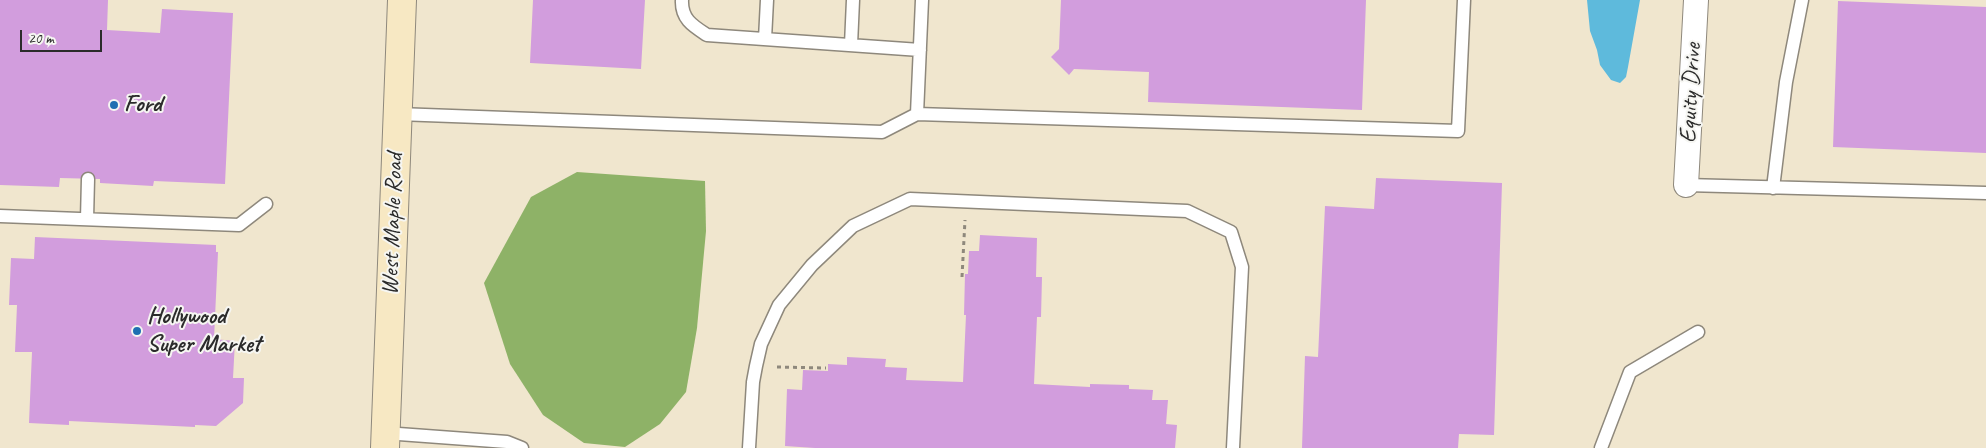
<!DOCTYPE html>
<html>
<head>
<meta charset="utf-8">
<style>
  body { margin:0 }
  #map { position:relative; width:1986px; height:448px; overflow:hidden; background:#f0e6ce; font-family:Caveat,sans-serif }
  canvas { display:block }
  .scale { position:absolute; left:20px; top:30px; width:82px; height:22px; box-sizing:border-box; border:2px solid #2b2b2b; border-top:0; padding-left:6px; font-size:15px; line-height:18px; white-space:nowrap; color:#2b2b2b; -webkit-text-stroke:4px #f6f6f2; paint-order:stroke }
</style>
</head>
<body>
<div id="map">
<canvas width="1986" height="448"></canvas>
<div class="scale">20 m</div>
</div>
<script>
const c = document.querySelector('canvas').getContext('2d');
c.lineJoin = 'round';
function fill(path, color) {
  c.fillStyle = color;
  c.fill(path, 'evenodd');
}
function stroke(path, color, width, dash) {
  c.strokeStyle = color;
  c.lineWidth = width;
  c.lineCap = dash ? 'butt' : 'round';
  c.setLineDash(dash || []);
  c.stroke(path);
}
function label(font, color, halo, rows, align = 'center') {
  c.font = font + ' Caveat,sans-serif';
  c.lineWidth = 4;
  c.setLineDash([]);
  c.textBaseline = 'middle';
  c.strokeStyle = halo;
  c.fillStyle = color;
  for (const [text, x, y, turn = 0] of rows) {
    c.save();
    c.translate(x, y);
    c.rotate((+turn || 0) * Math.PI / 180);
    c.textAlign = isNaN(turn) ? turn : align;
    if (halo) c.strokeText(text, 0, 0);
    c.fillText(text, 0, 0);
    c.restore();
  }
}
fill(new Path2D(`
  M577 172 705 181 706 231 697 328 686 392 660 424 625 447 584 443 543 415 510 364 484 283 531 197Z`), '#8eb267');
fill(new Path2D(`
  M1587 0H1640L1628 67 1626 77 1620 83 1611 80 1600 65 1597 50 1590 31Z`), '#5ebadc');
fill(new Path2D(`
  M0 0H108L107 30 160 33 162 9 233 13 225 184 154 181 153 186 100 183V179L60 178 59 187 0 185Z
  M533 0H645L641 69 530 63Z
  M1061 0H1366L1362 110 1148 102 1149 72 1074 69 1069 75 1051 57 1059 49Z
  M1838 1 1986 7V153L1833 147Z
  M1376 178 1502 183 1494 435 1459 434 1458 448H1302L1305 356 1318 357 1325 206 1374 209Z
  M980 235 1037 238 1036 277H1042L1041 317H1037L1034 384 1090 387V384L1129 385V389L1153 390 1152 400H1168L1166 424 1177 425 1175 448H815L785 446 787 389 802 390 803 370 828 371V364L847 365V357L886 359 885 367 907 368 906 380 963 382 966 315H964L965 274H968L969 251H979Z
  M35 237 216 245V252H218L214 339 235 341 233 378H244L243 403 216 426 195 425V427L69 421V425L29 423 32 352H15L17 305H9L11 258 34 259Z`), '#d29ddd');
const lane = new Path2D(`
  M682 0C681 19 693 26 707 35L920 50
  M765 39 767 0
  M851 45 853 0
  M398 114 882 132 917 114 1458 131 1464 0
  M917 114 922 0
  M1686 185 1986 193
  M1773 188 1786 82 1802 0
  M0 216 239 225 266 204
  M87 219 88 179
  M385 433 507 442 522 448
  M749 448 753 382 756 366 761 344 779 305 812 265 853 226 910 199 1187 211 1231 232 1242 267 1233 448
  M1601 448 1630 372 1698 332`);
const street = new Path2D(`
  M1686 185 1696 0`);
const secondary = new Path2D(`
  M385 448 402 0`);
stroke(lane, '#8e887c', 15);
stroke(street, '#8e887c', 26);
stroke(secondary, '#8e887c', 30);
stroke(new Path2D(`
  M962 277 965 220
  M777 367 826 368`), '#8e887c', 3, [4, 4]);
stroke(lane, '#fff', 12);
stroke(street, '#fff', 24);
stroke(secondary, '#f7e8c3', 28);
for (const [x, y, r, color] of [
  [114,105,5,"#1f6fb2"],
  [137,331,5,"#1f6fb2"]
]) {
  const dot = new Path2D();
  dot.arc(x, y, r, 0, 2 * Math.PI);
  c.fillStyle = color;
  c.fill(dot);
  stroke(dot, '#f6f6f2', 2);
}
label('24px', '#2b2b2b', '#f6f6f2', [
  ["Equity Drive",1691,93,-87],
  ["West Maple Road",393,224,-88]
]);
label('bold 24px', '#2b2b2b', '#f6f6f2', [
  ["Ford",124,105],
  ["Hollywood",147,317],
  ["Super Market",147,345]
], 'left');
</script>
</body>
</html>
